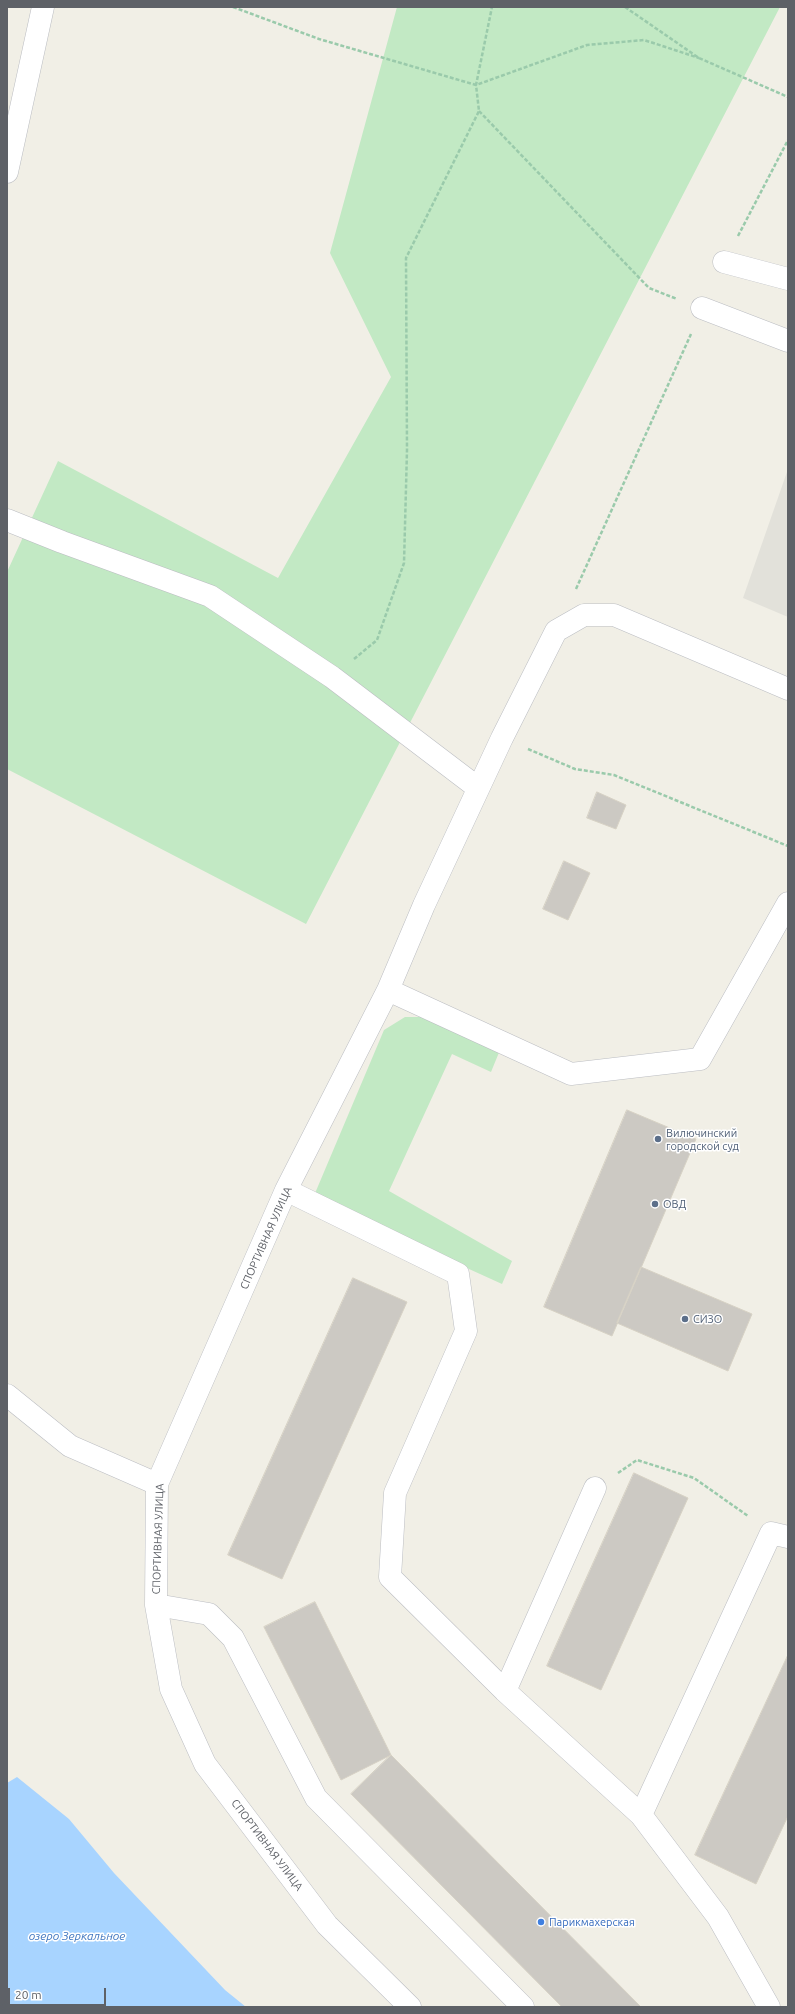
<!DOCTYPE html>
<html>
<head>
<meta charset="utf-8">
<style>
  body { margin:0 }
  #map { position:relative; width:795px; height:2014px; overflow:hidden; background:#f1efe6; font-family:Ubuntu,sans-serif }
  canvas { display:block }
  .frame { position:absolute; inset:0; border:8px solid #5e6167; pointer-events:none }
  .scale { position:absolute; left:8px; top:1988px; width:98px; height:18px; box-sizing:border-box; border:2px solid #5e6167; border-top:0; padding-left:5px; font-size:12px; line-height:14px; white-space:nowrap; color:#5e6167; -webkit-text-stroke:3px #fff; paint-order:stroke }
</style>
</head>
<body>
<div id="map">
<canvas width="795" height="2014"></canvas>
<div class="frame"></div>
<div class="scale">20 m</div>
</div>
<script>
const c = document.querySelector('canvas').getContext('2d');
c.lineJoin = 'round';
function fill(path, color) {
  c.fillStyle = color;
  c.fill(path, 'evenodd');
}
function stroke(path, color, width, dash) {
  c.strokeStyle = color;
  c.lineWidth = width;
  c.lineCap = dash ? 'butt' : 'round';
  c.setLineDash(dash || []);
  c.stroke(path);
}
function label(font, color, halo, rows, align = 'center') {
  c.font = font + ' Ubuntu,sans-serif';
  c.lineWidth = 3;
  c.setLineDash([]);
  c.textBaseline = 'middle';
  c.strokeStyle = halo;
  c.fillStyle = color;
  for (const [text, x, y, turn = 0] of rows) {
    c.save();
    c.translate(x, y);
    c.rotate((+turn || 0) * Math.PI / 180);
    c.textAlign = isNaN(turn) ? turn : align;
    if (halo) c.strokeText(text, 0, 0);
    c.fillText(text, 0, 0);
    c.restore();
  }
}
fill(new Path2D(`
  M788 469V617L743 598Z`), '#e2e1da');
fill(new Path2D(`
  M397 7H780L306 924 7 769V572L58 461 278 578 391 377 330 253Z
  M405 1017H423L500 1050 491 1072 452 1054 389 1191 512 1261 502 1284 313 1198 384 1030Z`), '#c2e9c4');
fill(new Path2D(`
  M17 1777 69 1819 114 1873 225 1990 246 2007H7V1783Z`), '#a8d4ff');
const building = new Path2D(`
  M597 792 626 805 616 829 587 818Z
  M564 861 590 873 568 920 543 909Z
  M627 1110 696 1139 612 1336 544 1307Z
  M641 1267 752 1314 728 1371 617 1323Z
  M353 1278 407 1302 282 1579 228 1555Z
  M634 1473 688 1498 601 1690 547 1666Z
  M315 1602 391 1755 341 1780 264 1627Z
  M788 1655V1816L756 1884 695 1855Z
  M391 1755 641 2007H562L351 1794Z`);
fill(building, '#ccc9c3');
stroke(building, '#d6d1c4', 1);
const minor = new Path2D(`
  M7 172 43 7
  M724 262 788 279
  M702 308 788 341
  M7 520 62 542 210 596 332 677 478 788
  M388 990 571 1074 700 1059 788 903
  M286 1190 458 1274 466 1331 395 1493 390 1577 505 1691 641 1815 718 1917 769 2007
  M7 1395 70 1446 157 1484
  M156 1605 209 1614 233 1638 316 1798 523 2007
  M505 1691 595 1488
  M641 1815 771 1533 788 1537
  M410 2007 327 1925 205 1764 171 1689 156 1605 157 1484 286 1190 388 990 424 905 502 738 556 631 584 615H614L788 689`);
stroke(minor, '#bbbdc2', 23);
stroke(new Path2D(`
  M233 7 319 39 476 85 587 45 644 40 699 58
  M625 7 699 58 788 97
  M479 111 649 288 677 299
  M738 236 788 140
  M576 589 691 334
  M354 659 377 640 404 563 407 450 406 258 479 111 476 85 492 7
  M528 749 575 769 614 775 788 846
  M618 1473 637 1460 694 1478 748 1516`), '#9acaab', 2.5, [4, 2]);
stroke(minor, '#fff', 22);
for (const [x, y, r, color] of [
  [658,1139,4,"#5c6f8a"],
  [655,1204,4,"#5c6f8a"],
  [685,1319,4,"#5c6f8a"],
  [541,1922,4,"#3f7fe0"]
]) {
  const dot = new Path2D();
  dot.arc(x, y, r, 0, 2 * Math.PI);
  c.fillStyle = color;
  c.fill(dot);
  stroke(dot, '#fff', 1.5);
}
label('11px', '#4e5e75', '#fff', [
  ["Вилючинский",666,1133],
  ["городской суд",666,1146],
  ["ОВД",663,1204],
  ["СИЗО",693,1319]
], 'left');
label('11px', '#5e6167', '#fff', [
  ["СПОРТИВНАЯ УЛИЦА",266,1238,-66],
  ["СПОРТИВНАЯ УЛИЦА",158,1539,-88],
  ["СПОРТИВНАЯ УЛИЦА",267,1845,53]
]);
label('11px', '#366cbe', '#fff', [
  ["Парикмахерская",549,1922]
], 'left');
label('italic 12px', '#4077c0', '#fff', [
  ["озеро Зеркальное",77,1936]
]);
</script>
</body>
</html>
